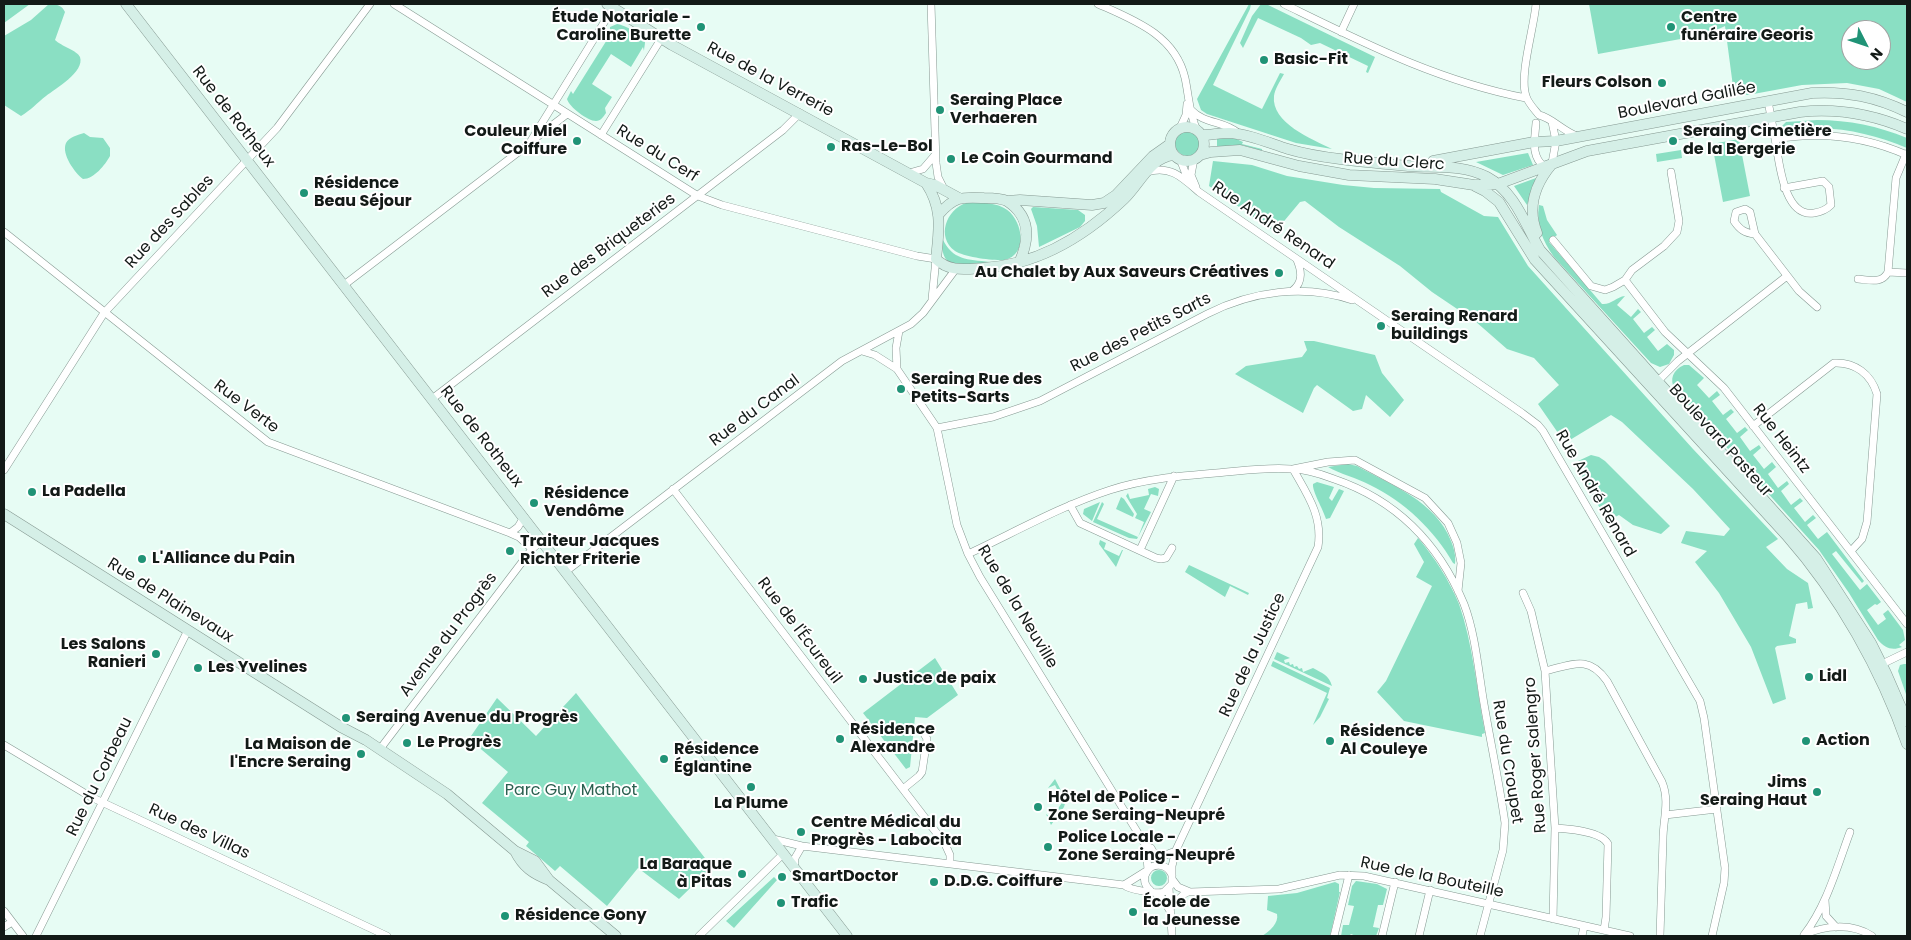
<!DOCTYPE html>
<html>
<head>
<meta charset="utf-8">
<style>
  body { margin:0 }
  #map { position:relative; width:1911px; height:940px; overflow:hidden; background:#e7fcf4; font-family:Poppins,sans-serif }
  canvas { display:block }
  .frame { position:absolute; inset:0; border:5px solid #131a17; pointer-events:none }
  .north { position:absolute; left:1841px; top:20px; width:50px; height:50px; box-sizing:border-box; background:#fff; border:1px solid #a1a3a2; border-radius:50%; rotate:131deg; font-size:14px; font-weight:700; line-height:20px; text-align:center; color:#131a17 }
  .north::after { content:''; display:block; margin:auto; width:18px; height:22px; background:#209376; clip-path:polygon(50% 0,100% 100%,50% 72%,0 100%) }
</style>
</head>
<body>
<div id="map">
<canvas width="1911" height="940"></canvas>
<div class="frame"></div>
<div class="north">N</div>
</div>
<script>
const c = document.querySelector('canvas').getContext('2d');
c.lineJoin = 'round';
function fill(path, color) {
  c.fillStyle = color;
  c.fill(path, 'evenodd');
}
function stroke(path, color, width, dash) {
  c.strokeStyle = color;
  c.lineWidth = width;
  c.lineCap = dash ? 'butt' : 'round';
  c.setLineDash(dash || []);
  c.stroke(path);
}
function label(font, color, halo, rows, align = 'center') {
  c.font = font + ' Poppins,sans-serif';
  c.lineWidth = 4;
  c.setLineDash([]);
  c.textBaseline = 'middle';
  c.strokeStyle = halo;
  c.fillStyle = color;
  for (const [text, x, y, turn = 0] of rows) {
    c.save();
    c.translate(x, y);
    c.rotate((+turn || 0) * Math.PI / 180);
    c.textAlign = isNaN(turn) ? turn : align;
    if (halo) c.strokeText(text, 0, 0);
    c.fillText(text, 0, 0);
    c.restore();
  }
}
fill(new Path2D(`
  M4 4H30L4 23Z
  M49 4C56 4 62 5 65 12L55 40C61 46 78 51 80 57 85 72 55 89 46 96 37 103 31 110 21 116L4 105V36L31 20Z
  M1249 4H1251L1250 9 1213 85 1262 109 1280 73 1284 74C1280 81 1275 89 1274 96 1271 123 1312 139 1332 149L1296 143 1207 114 1201 110 1197 99Z
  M1261 4H1266L1375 57 1368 73 1366 72 1368 66 1320 43 1311 45 1301 38 1258 18 1243 48 1240 43 1252 16Z
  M1589 4H1907V102L1879 89 1847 83 1802 85 1748 95 1734 94 1725 26C1713 33 1698 31 1686 38L1598 54ZM1851 30H1881V60H1851Z
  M617 24C625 25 643 35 645 42 645 45 644 48 644 51L643 47 631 67 611 54 592 84 612 97 605 108 606 113C603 117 601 121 596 121 588 121 569 107 567 99L571 91 573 94 610 35V27Z
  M1817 120C1849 120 1878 126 1907 138V148C1879 136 1850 129 1819 128 1810 128 1787 132 1781 127L1786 122Z
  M1175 143a13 13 0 1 1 26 0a13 13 0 1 1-26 0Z
  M84 133 90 137 103 138 110 148V156C105 165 94 179 83 179 75 173 61 154 66 143 69 137 78 135 84 133Z
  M1232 137 1243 142 1242 144 1262 149V151L1242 145 1241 147 1217 149V138Z
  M1739 139 1750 196 1723 202 1712 144Z
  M1681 150 1682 158 1657 162 1656 154Z
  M1528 153 1533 165 1503 175 1476 162Z
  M1213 161 1252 165 1287 176 1343 185 1374 188 1440 189 1441 192 1484 216 1498 217 1528 266 1693 449 1778 539 1766 547 1787 569 1808 583 1813 608 1808 609 1807 602 1796 604 1789 636 1796 639V643L1777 646 1775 648 1786 699 1773 704 1751 647 1719 593 1695 562 1707 551 1681 543 1686 531 1724 536 1730 529 1693 489 1622 422 1611 415 1565 443 1538 404 1559 385 1534 358 1507 349 1475 321 1432 292 1400 266 1339 227 1305 201 1300 202 1275 232 1209 186Z
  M1536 178 1527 205 1514 186Z
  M966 203C978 202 993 202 1004 208 1022 217 1030 255 1004 260 994 261 964 257 955 251 936 237 946 210 966 203Z
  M1539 205 1543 206 1547 220 1557 235 1549 242 1602 304C1611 305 1616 297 1625 296L1617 305 1631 317 1638 309 1641 312 1633 319 1644 333 1652 327 1655 330 1647 337 1658 351 1667 344 1674 350V355L1669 364 1660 367 1651 363 1554 257C1542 240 1536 225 1539 205Z
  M1033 207 1078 210 1085 215V221L1080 227 1039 247 1037 226 1031 209Z
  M942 238C953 261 967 259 990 262L989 264C963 265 940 274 942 238Z
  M1304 341H1314L1375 355 1382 373 1404 400 1390 417 1366 395 1362 409 1353 411 1317 385 1314 388 1303 413 1235 374 1246 366 1302 357 1307 350Z
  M1684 365H1689L1704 378 1697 385 1709 398 1717 391 1720 395 1712 401 1723 415 1731 409 1734 412 1726 419 1737 433 1745 427 1748 430 1740 437 1750 451 1759 445 1761 448 1753 455 1764 469 1772 462 1776 467 1768 474 1778 488 1787 481 1789 484 1781 491 1791 505 1800 498 1803 501 1794 508 1805 522 1813 515 1816 518 1807 525 1818 539 1827 532 1864 581 1862 583 1836 551 1832 554 1860 590 1867 584 1881 602 1877 605 1875 604 1867 610 1878 625 1886 619 1883 614 1888 610 1903 630 1905 640 1899 645 1902 647C1892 651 1885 648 1878 640L1849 593 1819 550 1675 390C1669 379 1673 370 1684 365Z
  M1591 455 1599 457 1605 461 1670 526 1661 534 1633 525 1619 515 1607 521 1577 467 1578 461Z
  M1348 464 1357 466C1393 486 1435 501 1451 541 1454 548 1456 556 1455 564L1453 563C1435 531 1404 501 1370 485 1357 478 1340 474 1328 467Z
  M1317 482 1334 487 1329 498 1332 501 1339 489 1344 491 1330 518 1326 519C1323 509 1312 491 1313 484Z
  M1155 487 1159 489 1158 496 1151 494 1144 509 1151 512 1138 537 1137 539 1129 538 1093 522 1102 502 1104 504 1097 519 1138 537 1144 522 1135 518 1137 514 1126 496 1128 493 1130 499 1149 495 1148 489Z
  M1121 497 1124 499 1134 514 1133 517 1116 509Z
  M1100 502 1092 521 1083 514 1084 509Z
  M1418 538C1435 558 1449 580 1459 604 1473 644 1477 692 1485 733L1482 734V737L1404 721 1377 692 1386 681 1432 586 1416 577 1424 562 1414 544Z
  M1100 540 1106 543 1104 549 1119 556 1122 550H1123L1116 567 1099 544Z
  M1189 565 1249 593 1248 595 1230 586 1225 597 1185 572Z
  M1277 652 1290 658 1284 660 1285 663 1289 662 1290 665 1293 664 1294 667 1297 666 1299 669 1302 668 1303 672 1313 668C1322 673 1329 675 1332 686L1274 659Z
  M935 658 958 695 927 718 915 717 910 767 906 769 863 713Z
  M1273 661 1330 688 1327 698 1329 699 1320 717 1313 725 1327 693 1271 666Z
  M1904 664H1907V697L1898 671 1900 665Z
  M576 693 712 867 679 899 638 868 607 906 560 866 555 871 526 846 529 842 482 803 508 772 469 739 497 698 536 736Z
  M1055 779 1066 800 1064 807 1051 825 1046 814 1052 818 1063 801 1055 785 1048 788Z
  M1151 878a8 8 0 1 1 16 0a8 8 0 1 1-16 0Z
  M774 877 777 880 734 928 726 921Z
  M1356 881 1377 884 1387 889 1383 905H1378L1373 927 1379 928 1376 936H1356L1351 934 1349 936H1341L1343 925H1349L1354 906 1348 905 1352 886Z
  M1335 882 1339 884V892H1340L1330 936H1262C1270 931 1279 923 1277 914L1267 910 1268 896 1297 893Z`), '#8adfc3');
const street = new Path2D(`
  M394 4 698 196 722 205 917 256 936 259 932 299
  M931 4 936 163 938 177 944 189
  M1098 4C1134 20 1175 35 1185 78 1189 96 1189 114 1197 130
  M1284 4C1364 43 1438 81 1526 98
  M1536 4C1534 28 1519 75 1526 96 1528 103 1535 110 1539 115 1552 118 1563 131 1577 136
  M1341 32 1354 4
  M1768 101 1775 139C1821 131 1864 136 1907 155
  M1191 110C1204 124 1225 121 1238 133
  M1552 122 1556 141 1552 163
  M1536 123C1535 138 1530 157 1545 167
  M1180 128 1186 115 1187 104
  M601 135 661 39
  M1775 139C1779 159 1783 218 1814 213 1821 212 1826 210 1831 205L1829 187 1823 181 1784 188
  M533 140 567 114
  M1906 154 1896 178 1888 272 1907 273
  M1180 159 1189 182
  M1194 159 1191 175 1196 187
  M1147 172C1170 165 1182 177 1199 192L1522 413 1538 425 1543 431 1700 701 1704 718 1725 868 1724 883 1712 936
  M909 173 923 169 935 155
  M4 232 268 442 510 533 519 537 532 549
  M1755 234 1750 212 1745 209 1736 212 1734 221C1740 230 1745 233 1755 234L1799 291 1817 307
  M1553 240 1591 286 1605 290 1613 287 1625 280 1632 270 1664 246 1677 232 1679 221 1671 172
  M1858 279C1870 280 1882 284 1888 272
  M1625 280 1665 332 1724 388 1907 624
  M344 285 529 144 613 8
  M1292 291C1303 283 1302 272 1297 260
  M862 351 875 355 897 369 937 428 957 525 968 554 980 577 1146 846 1148 870 1124 885
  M897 369 896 348 899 331
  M1657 382 1678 361 1787 276
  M432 399 783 130 800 113
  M1753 426 1834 363C1855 362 1871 374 1877 394L1867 522 1862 539 1851 551
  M937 428 993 417 1040 401 1207 314C1252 291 1304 284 1352 300
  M4 470 104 313 277 128 370 4
  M673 489 945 844 950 855V863
  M1070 505 1080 523 1156 558 1161 559 1166 558 1172 548
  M510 533 518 527 524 517
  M1140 550 1174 476
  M968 554C1015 532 1061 506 1110 490 1144 479 1179 476 1216 473 1241 471 1266 467 1291 469 1305 469 1321 474 1334 479 1396 500 1439 544 1464 604 1475 633 1478 667 1483 698 1490 740 1499 781 1505 823L1503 850 1480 936
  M565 572 842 361 911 324 923 313 955 270
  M1523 593 1531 611 1545 671 1555 828 1553 919
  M1882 664 1907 652
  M1545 671C1572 665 1588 654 1607 681L1662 782C1670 801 1663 820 1663 839 1662 872 1661 904 1660 936
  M4 745 91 797 387 936
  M380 749 532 549 542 541
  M903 789 919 776 922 772 927 739 922 730
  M1665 815 1717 809
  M1555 828C1569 829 1601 831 1608 844L1606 917 1604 930
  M773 839 802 846 1124 885C1129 890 1157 894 1164 892L1172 884V866L1176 850 1318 547C1323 516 1307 494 1293 469L1328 462 1355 460 1425 498 1448 523 1457 543 1461 563 1458 591
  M1146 846 1151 848 1161 865
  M1155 853 1163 856 1173 852
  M794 869 795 858 802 846
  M1172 879 1178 887 1190 892 1279 889 1340 875 1364 876 1630 936
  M1169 888 1172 936
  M1150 890C1142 883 1143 874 1151 867 1160 863 1168 866 1172 875
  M1155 893 1163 899 1170 911
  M1825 900 1826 916 1836 927
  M1171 907 1184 894 1188 892
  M4 911 23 936
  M4 927 12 922
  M1804 935C1827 905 1837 867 1850 832
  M1804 935C1825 925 1852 923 1872 936
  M36 936 188 630
  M699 936 782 855
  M1334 936 1349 875
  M1382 936 1395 882
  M1419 936 1430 890
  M1582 936 1584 926`);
const secondary = new Path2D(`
  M126 4 847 936
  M607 4 672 45 926 183 935 185 959 198
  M1170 144a17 17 0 1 1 34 0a17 17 0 1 1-34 0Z
  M1203 135C1211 135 1220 133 1229 133 1249 134 1269 143 1288 149 1305 154 1323 157 1340 159 1363 162 1386 164 1408 166 1436 168 1462 164 1487 177 1515 192 1525 224 1540 250L1816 558 1871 643 1886 673 1907 721
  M1200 155 1211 152 1240 150 1299 166 1349 175 1435 179 1474 185 1498 184 1587 151 1800 112C1838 108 1872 114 1907 129
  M1433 161 1534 142 1556 141 1812 93C1847 91 1876 97 1907 112
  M926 183C943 209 939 229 936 259 949 272 965 269 983 268 1038 265 1085 236 1124 199 1140 184 1150 157 1174 155
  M1475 186 1485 191 1499 202 1535 260 1787 536C1839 595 1881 670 1907 744
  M1007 201 1020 200 1092 205 1104 203 1116 195 1153 156 1170 144
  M939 214C955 196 962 197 984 198 991 198 1001 198 1007 201 1032 217 1029 241 1019 263
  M1537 233C1527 208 1535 184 1552 164
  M4 514 341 727 366 740 447 794 515 851 535 861 549 880 616 936
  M515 851C523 867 533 874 549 880`);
stroke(street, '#869992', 8);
stroke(secondary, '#869992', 11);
stroke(street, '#fff', 7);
stroke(secondary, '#d5efe7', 10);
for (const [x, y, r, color] of [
  [701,27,5,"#209376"],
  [1671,27,5,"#209376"],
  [1264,60,5,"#209376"],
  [1662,83,5,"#209376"],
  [940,110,5,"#209376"],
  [577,141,5,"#209376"],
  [1673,141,5,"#209376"],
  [831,147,5,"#209376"],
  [951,159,5,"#209376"],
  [304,193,5,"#209376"],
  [1279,273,5,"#209376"],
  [1381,326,5,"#209376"],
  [901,389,5,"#209376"],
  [32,492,5,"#209376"],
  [534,503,5,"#209376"],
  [510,551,5,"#209376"],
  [142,559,5,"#209376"],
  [156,654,5,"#209376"],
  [198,668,5,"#209376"],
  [1809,677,5,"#209376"],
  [863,679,5,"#209376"],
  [346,718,5,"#209376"],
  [840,739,5,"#209376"],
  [1330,741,5,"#209376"],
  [1806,741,5,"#209376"],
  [407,743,5,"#209376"],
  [361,754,5,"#209376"],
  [664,759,5,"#209376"],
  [751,787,5,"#209376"],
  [1817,792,5,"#209376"],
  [1038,807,5,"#209376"],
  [801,832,5,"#209376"],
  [1048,847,5,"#209376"],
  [742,874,5,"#209376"],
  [782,877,5,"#209376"],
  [934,882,5,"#209376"],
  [781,903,5,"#209376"],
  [1133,912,5,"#209376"],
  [505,916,5,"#209376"]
]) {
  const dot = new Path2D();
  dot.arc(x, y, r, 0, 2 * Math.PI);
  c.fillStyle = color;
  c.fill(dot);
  stroke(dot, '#fff', 2);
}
label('bold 16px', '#131a17', '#fff', [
  ["Étude Notariale -",691,18,"right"],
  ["Caroline Burette",691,36,"right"],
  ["Centre",1681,18],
  ["funéraire Georis",1681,36],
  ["Basic-Fit",1274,60],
  ["Fleurs Colson",1652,83,"right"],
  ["Seraing Place",950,101],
  ["Verhaeren",950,119],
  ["Couleur Miel",567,132,"right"],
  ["Coiffure",567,150,"right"],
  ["Seraing Cimetière",1683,132],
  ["de la Bergerie",1683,150],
  ["Ras-Le-Bol",841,147],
  ["Le Coin Gourmand",961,159],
  ["Résidence",314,184],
  ["Beau Séjour",314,202],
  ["Au Chalet by Aux Saveurs Créatives",1269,273,"right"],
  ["Seraing Renard",1391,317],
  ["buildings",1391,335],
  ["Seraing Rue des",911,380],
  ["Petits-Sarts",911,398],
  ["La Padella",42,492],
  ["Résidence",544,494],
  ["Vendôme",544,512],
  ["Traiteur Jacques",520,542],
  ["Richter Friterie",520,560],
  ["L'Alliance du Pain",152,559],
  ["Les Salons",146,645,"right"],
  ["Ranieri",146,663,"right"],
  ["Les Yvelines",208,668],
  ["Lidl",1819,677],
  ["Justice de paix",873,679],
  ["Seraing Avenue du Progrès",356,718],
  ["Résidence",850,730],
  ["Alexandre",850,748],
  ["Résidence",1340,732],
  ["Al Couleye",1340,750],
  ["Action",1816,741],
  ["Le Progrès",417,743],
  ["La Maison de",351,745,"right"],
  ["l'Encre Seraing",351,763,"right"],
  ["Résidence",674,750],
  ["Églantine",674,768],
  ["Jims",1807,783,"right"],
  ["Seraing Haut",1807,801,"right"],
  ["Hôtel de Police -",1048,798],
  ["Zone Seraing-Neupré",1048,816],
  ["La Plume",751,804,"center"],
  ["Centre Médical du",811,823],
  ["Progrès - Labocita",811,841],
  ["Police Locale -",1058,838],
  ["Zone Seraing-Neupré",1058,856],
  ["La Baraque",732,865,"right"],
  ["à Pitas",732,883,"right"],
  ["SmartDoctor",792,877],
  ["D.D.G. Coiffure",944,882],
  ["Trafic",791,903],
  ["École de",1143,903],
  ["la Jeunesse",1143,921],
  ["Résidence Gony",515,916]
], 'left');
label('16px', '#131a17', '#fff', [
  ["Rue de la Verrerie",770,80,28],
  ["Boulevard Galilée",1687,101,-11],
  ["Rue de Rotheux",233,117,52],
  ["Rue du Cerf",657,154,32],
  ["Rue du Clerc",1394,162,4],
  ["Rue des Sables",170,222,-47],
  ["Rue André Renard",1273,226,34],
  ["Rue des Briqueteries",609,246,-37],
  ["Rue des Petits Sarts",1141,333,-27],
  ["Rue Verte",246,407,37],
  ["Rue du Canal",755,411,-37],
  ["Rue de Rotheux",481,437,52],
  ["Rue Heintz",1781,439,52],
  ["Boulevard Pasteur",1720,441,48],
  ["Rue André Renard",1595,494,60],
  ["Rue de Plainevaux",170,601,32],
  ["Rue de la Neuville",1017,607,59],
  ["Rue de l'Écureuil",799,631,53],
  ["Avenue du Progrès",449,635,-53],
  ["Rue de la Justice",1253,655,-65],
  ["Rue Roger Salengro",1536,755,-94],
  ["Rue du Croupet",1507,762,81],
  ["Rue du Corbeau",100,777,-64],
  ["Rue des Villas",199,832,25],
  ["Rue de la Bouteille",1432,878,12]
]);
label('16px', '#2b6050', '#fff', [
  ["Parc Guy Mathot",571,791]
]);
</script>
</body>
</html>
